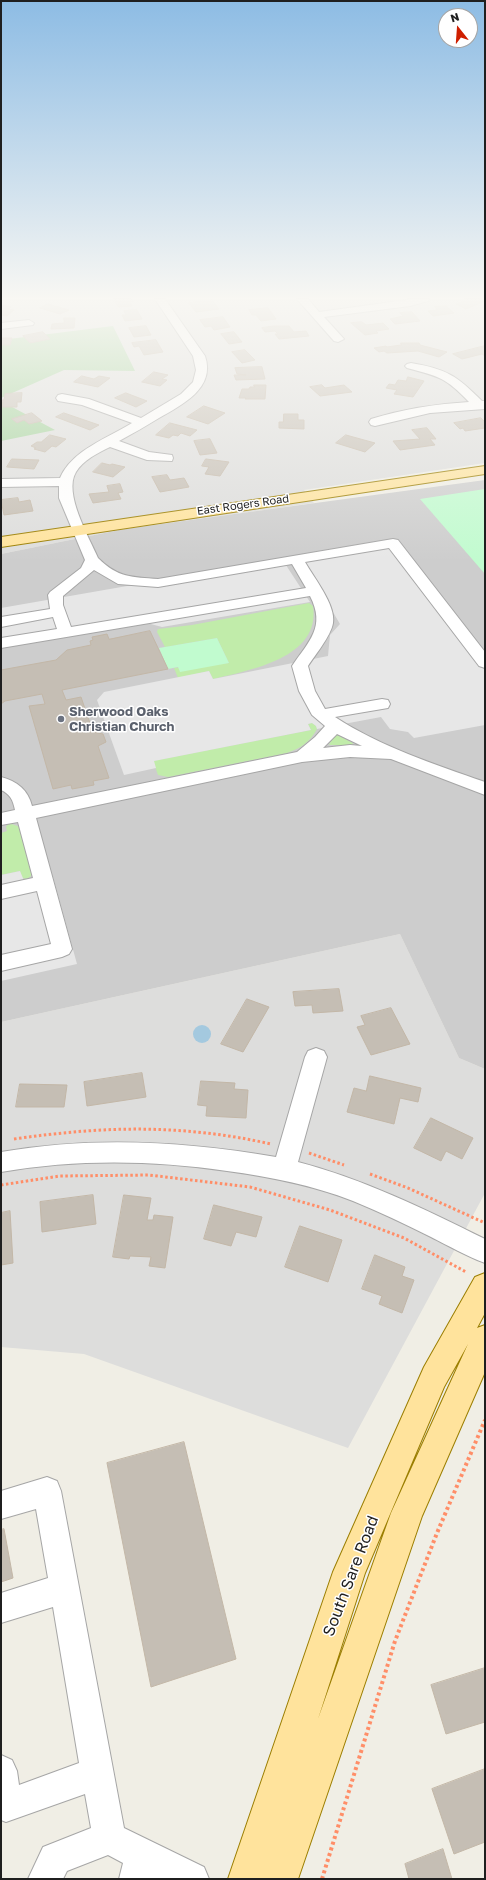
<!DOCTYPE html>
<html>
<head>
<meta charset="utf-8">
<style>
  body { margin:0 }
  #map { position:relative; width:486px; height:1880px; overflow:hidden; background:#f0eee5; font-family:"Golos Text",sans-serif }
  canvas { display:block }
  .frame { position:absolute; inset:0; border:2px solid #1f1f1f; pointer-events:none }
  .north { position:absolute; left:438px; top:8px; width:40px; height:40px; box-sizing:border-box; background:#fff; border:1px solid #a5a5a5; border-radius:50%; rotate:343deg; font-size:11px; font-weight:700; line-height:16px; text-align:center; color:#1f1f1f }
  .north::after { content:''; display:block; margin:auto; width:14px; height:18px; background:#cf1f00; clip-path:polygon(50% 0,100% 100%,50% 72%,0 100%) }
</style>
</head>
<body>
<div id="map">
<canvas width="486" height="1880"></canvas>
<div class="frame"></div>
<div class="north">N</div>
</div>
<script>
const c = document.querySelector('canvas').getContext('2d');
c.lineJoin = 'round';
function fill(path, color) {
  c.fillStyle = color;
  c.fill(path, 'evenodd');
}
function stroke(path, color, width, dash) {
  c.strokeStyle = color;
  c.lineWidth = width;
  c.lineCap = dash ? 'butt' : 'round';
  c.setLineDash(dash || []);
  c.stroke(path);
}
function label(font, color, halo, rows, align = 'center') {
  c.font = font + ' "Golos Text",sans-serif';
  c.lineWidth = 3;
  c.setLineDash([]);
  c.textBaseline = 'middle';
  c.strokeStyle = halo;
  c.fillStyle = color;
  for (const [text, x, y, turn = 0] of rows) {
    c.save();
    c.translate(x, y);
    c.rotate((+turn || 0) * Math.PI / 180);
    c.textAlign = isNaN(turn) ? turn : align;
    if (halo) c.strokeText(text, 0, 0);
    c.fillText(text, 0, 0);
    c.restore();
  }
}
fill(new Path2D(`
  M1 299H485V463L304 490 314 503 124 529 1 554Z
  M400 934 459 1058 485 1069V1193L348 1448 84 1354 1 1347V1022Z`), '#dddddc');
fill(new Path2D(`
  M485 480V1069L459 1058 400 934 1 1022V554L124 529Z`), '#cdcdcd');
fill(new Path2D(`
  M309 603 313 606C321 658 250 670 213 679L209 671 178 678 174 668 229 663 217 638 165 647 157 632 158 629 192 625Z
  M312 723 316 726 317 729C310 742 301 748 287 753L168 777 158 775 153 761 311 730 308 724Z
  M334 735H337L353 743 352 745H329Z
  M9 823 20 827 31 872V876L27 879 22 878 20 871 1 875V833L7 831 6 827Z`), '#c1ecaa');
fill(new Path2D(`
  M113 326 135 371 64 370 1 398V340Z
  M1 401 55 430 1 441Z`), '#a1d199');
fill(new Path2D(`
  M485 489V574L420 499Z
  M217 638 229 663 180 672 178 667 168 669 159 648Z`), '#c1fbcf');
fill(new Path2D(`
  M394 539 485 654V725L414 738 408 732 390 729 381 717 317 729 316 726 312 723 308 724 311 730 154 761 156 768 124 775 97 700 104 692 209 671 213 679 328 656 330 635 340 624 299 555Z
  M282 559 310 602 162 627 147 623 1 639V608Z
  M20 871 25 883 53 877 77 964 1 981V875Z`), '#e7e7e7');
fill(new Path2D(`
  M193 1034a9 9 0 1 1 18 0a9 9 0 1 1-18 0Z`), '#a4c9df');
const building = new Path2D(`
  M114 299H131L133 301 129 302 132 306 119 307Z
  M465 299H481L485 301 466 309 456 304 468 300Z
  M212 300 219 309 196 312 189 303Z
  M48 304 69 310 60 314 40 308Z
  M2 305 11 307 8 309 14 310 7 316 1 315Z
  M446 306 454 313 433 316 428 311 437 310 435 307Z
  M268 308 276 319 261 321 256 315H252L249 310Z
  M137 310 142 319 125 321 122 315H126L124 311Z
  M412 312 420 321 395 324 390 319 403 316 400 313Z
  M223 317 230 327 214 330 211 326 205 327 200 320Z
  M64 318H75L74 328 51 329 52 324 64 323Z
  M362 322 366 325 383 323 389 329 376 331 378 333 365 335 351 323Z
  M146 326 151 335 134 337 129 328Z
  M274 326H289L294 332 306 331 309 336 279 339 275 334H278L275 331 265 332 262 328Z
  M43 332 50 339 30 343 23 336Z
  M234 332 242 342 229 344 221 334Z
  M1 338H12L10 345H1Z
  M156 340 163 352 144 355 139 346 134 347 132 343Z
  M401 343H419L420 345 447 352 439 357 418 351 387 353 384 351 379 352 374 348 386 346 387 347 401 345Z
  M485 346V356L482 354 462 359 453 354Z
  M245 350 255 360 242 363 232 352Z
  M262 367 265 379 236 380 234 375H246L237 374 235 368Z
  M154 372 168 375 162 379 167 380 160 386 142 382Z
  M82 376 94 379 99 376 110 378 98 387 74 382Z
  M408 377 424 381 413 397 394 394 397 390 386 388 389 384 395 385 398 380 406 381Z
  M254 385H266L265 399H245L246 398H239L242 389H249L250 387H254Z
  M322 385 325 388 344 385 352 392 320 396 310 387Z
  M22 393 21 402H17V407H2L3 402H1V400H4L5 394Z
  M126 393 147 401 136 407 115 398Z
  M204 406 225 413 208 424 187 417Z
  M32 413 42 421 29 424 24 420 17 423 12 419Z
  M64 413 99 425 90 430 56 417Z
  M284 414H298V420H304V429L279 428V422H283Z
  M481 418 485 422V428L465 431 463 428 460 429 454 423Z
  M170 423 197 430 190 436 181 433 178 436 173 435 169 438 156 435Z
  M427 428 436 439H430L435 445 400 450 393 441 420 439 412 430Z
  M50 435 66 439 56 447 52 446 45 452 34 449 36 448 31 446 37 442H41Z
  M346 435 375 443 365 452 336 443Z
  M210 439 217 453 200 455 194 441Z
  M12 459 39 460 34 469 7 467Z
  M206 459 229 462 220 476 205 474 209 467 202 466Z
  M102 463 110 465 112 464 125 467 113 477 93 472Z
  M167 475 170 480 184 478 189 487 160 492 152 477Z
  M120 484 123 492 118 493 121 499 93 503 89 494 109 492 107 486Z
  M18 498 19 502 30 500 33 511 4 515 1 500Z
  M150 631 168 669 62 690 66 700 81 697 93 732 103 734 106 742 98 746 109 778 93 781 94 785 72 789 71 785 53 789 29 706 45 704 42 694 5 701 1 704V670L56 660 67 650 91 645 90 641 93 640 92 637 107 634 109 639Z
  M339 989 343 1011 313 1013 312 1005 295 1006 293 992Z
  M247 999 269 1007 243 1052 221 1044Z
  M391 1008 410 1044 371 1055 357 1027 365 1025 361 1016Z
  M142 1073 146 1097 87 1106 84 1082Z
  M370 1076 421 1088 418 1102 400 1098 394 1124 347 1112 354 1088 366 1091Z
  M201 1081 235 1083 234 1089 248 1090 246 1118 206 1116 207 1106 198 1105Z
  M20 1084 67 1085 64 1107H16Z
  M431 1118 473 1138 462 1159 446 1151 441 1161 414 1148Z
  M93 1195 96 1224 42 1232 40 1202Z
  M124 1195 151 1198 147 1220H153L154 1215 173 1217 165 1268 149 1266 151 1257 130 1256 129 1259 113 1257Z
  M214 1205 262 1217 256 1237 236 1232 231 1246 204 1239Z
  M10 1211 13 1263 1 1265V1213Z
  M300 1226 342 1240 328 1282 285 1267Z
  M375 1255 405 1267 402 1276 414 1280 402 1313 379 1304 382 1296 362 1289Z
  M184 1442 236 1659 151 1687 107 1463Z
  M4 1529 13 1578 1 1582V1530Z
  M485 1668V1722L446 1734 431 1685Z
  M485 1769V1842L454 1854 432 1789Z
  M443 1849 452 1879H409L405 1864Z`);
fill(building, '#c5beb4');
stroke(building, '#c3b7a7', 1);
const minor = new Path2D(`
  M155 299H165L205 356C216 388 182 405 159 418 146 426 132 434 119 441L149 452 172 455 173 458 172 461 147 460 110 447C98 453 83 460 76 472 63 493 89 537 98 558 118 578 132 577 158 579L393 539 398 540 485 652V668L479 666 389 548 305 562C314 578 336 605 333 623 331 636 315 655 308 666L315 691 325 709 382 699 388 700 390 704 388 708 335 717C381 747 434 764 485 782V795L391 759 350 757 302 762 36 818 72 949 69 954 62 957 1 971V955L51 944 37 891 1 899V885L33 878 18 822 1 825V813L15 810C13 800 10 794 1 790V777C17 781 28 790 32 806L297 752 315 737 325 726 312 715 299 691 292 666C309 641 326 627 310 596L1 648V638L57 629 53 617 1 627V617L50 609 48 595 50 592 81 568 85 560 59 498V486L1 487V479L60 478C72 450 108 438 132 423L82 405 58 401 56 398 58 395 62 394 89 399 141 418 181 394 193 382 196 370 193 356ZM292 564 306 588 71 627 63 605V596L94 570 118 584 158 587ZM337 734 362 746 350 745 323 748Z
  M297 299H308L319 312 413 299H429L428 301 410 306 324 317 344 339 338 342 334 341Z
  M29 320 34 323 33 325 1 329V323Z
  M411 363C447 369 457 376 482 401H485V409L430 413 375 426 371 425 369 422 371 419C403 409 436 404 469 402 445 377 440 377 407 368L405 366 407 364Z
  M316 1048 324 1051 327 1057 298 1162C363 1179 425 1209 485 1239V1263C466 1256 449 1246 431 1237 405 1224 380 1212 353 1201 312 1185 271 1177 227 1171 151 1160 77 1159 1 1172V1152C93 1136 184 1141 276 1157L305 1057 308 1051Z
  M47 1477 57 1481 61 1491 124 1828 204 1867 209 1879H119L123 1863 108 1855 67 1871 63 1879H28L43 1847 91 1828 85 1794 6 1822 1 1820V1755L12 1760 17 1771 19 1785 79 1763 53 1607 1 1623V1593L48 1578 36 1509 1 1519V1491Z`);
const major = new Path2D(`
  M485 466V474L1 547V537Z
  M485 1273V1313L477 1328 485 1325V1372L422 1516 298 1879H228L333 1572 424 1367 475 1277ZM468 1344 391 1513 318 1719 365 1573 444 1387Z`);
stroke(minor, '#a6a6a6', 2);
stroke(major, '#9b7e00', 2);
stroke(new Path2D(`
  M14 1139C104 1126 182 1124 271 1144
  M309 1153 344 1165
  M370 1174 408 1188 485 1223
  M1 1185 60 1176 149 1175 250 1187 330 1210 404 1238 466 1272`), '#ff8e68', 3, [2.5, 2.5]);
stroke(new Path2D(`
  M322 1879 395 1641 437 1533 485 1420`), '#ff8e68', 4, [3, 3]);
fill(minor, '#fff');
fill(major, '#ffe39c');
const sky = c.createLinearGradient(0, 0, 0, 562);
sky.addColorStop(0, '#8dbce4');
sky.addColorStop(0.53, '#f8f7f3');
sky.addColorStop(1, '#f8f7f300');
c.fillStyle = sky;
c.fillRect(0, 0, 486, 562);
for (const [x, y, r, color] of [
  [61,719,4,"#6b7280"]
]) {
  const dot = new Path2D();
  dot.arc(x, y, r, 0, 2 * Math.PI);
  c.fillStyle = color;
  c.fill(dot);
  stroke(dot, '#fff', 1.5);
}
label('11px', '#1f1f1f', '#fff', [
  ["East Rogers Road",243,505,-8]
]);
label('bold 13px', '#5b616d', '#fff', [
  ["Sherwood Oaks",69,712],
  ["Christian Church",69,727]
], 'left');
label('16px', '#1f1f1f', '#fff', [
  ["South Sare Road",351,1576,-69]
]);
</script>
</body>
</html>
